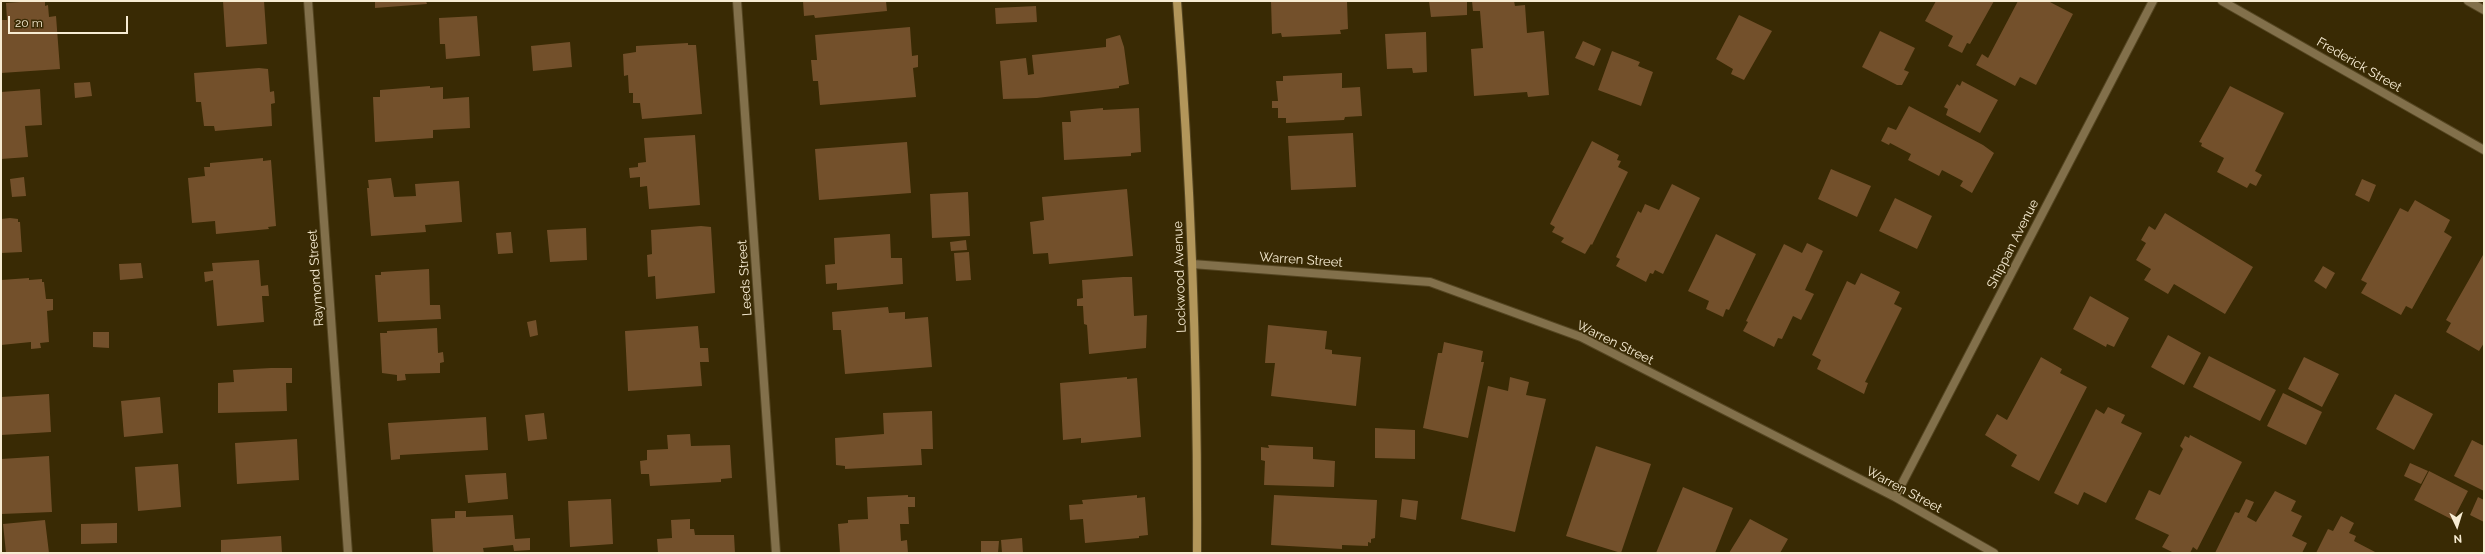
<!DOCTYPE html>
<html>
<head>
<meta charset="utf-8">
<style>
  body { margin:0 }
  #map { position:relative; width:2485px; height:554px; overflow:hidden; background:#392a04; font-family:Raleway,sans-serif }
  canvas { display:block }
  .frame { position:absolute; inset:0; border:2px solid #f7ecd3; pointer-events:none }
  .north { position:absolute; left:2437px; top:506px; width:40px; height:40px; -webkit-text-stroke:3px #392a04; paint-order:stroke; rotate:176deg; font-size:11px; font-weight:700; line-height:16px; text-align:center; color:#f7ecd3 }
  .north::after { content:''; display:block; margin:auto; width:14px; height:18px; background:#f7ecd3; clip-path:polygon(50% 0,100% 100%,50% 72%,0 100%) }
  .scale { position:absolute; left:8px; top:16px; width:120px; height:18px; box-sizing:border-box; border:2px solid #f7ecd3; border-top:0; padding-left:5px; font-size:12px; line-height:14px; white-space:nowrap; color:#f7ecd3; -webkit-text-stroke:3px #392a04; paint-order:stroke }
</style>
</head>
<body>
<div id="map">
<canvas width="2485" height="554"></canvas>
<div class="frame"></div>
<div class="north">N</div>
<div class="scale">20 m</div>
</div>
<script>
const c = document.querySelector('canvas').getContext('2d');
c.lineJoin = 'round';
function fill(path, color) {
  c.fillStyle = color;
  c.fill(path, 'evenodd');
}
function stroke(path, color, width, dash) {
  c.strokeStyle = color;
  c.lineWidth = width;
  c.lineCap = dash ? 'butt' : 'round';
  c.setLineDash(dash || []);
  c.stroke(path);
}
function label(font, color, halo, rows, align = 'center') {
  c.font = font + ' Raleway,sans-serif';
  c.lineWidth = 3;
  c.setLineDash([]);
  c.textBaseline = 'middle';
  c.strokeStyle = halo;
  c.fillStyle = color;
  for (const [text, x, y, turn = 0] of rows) {
    c.save();
    c.translate(x, y);
    c.rotate((+turn || 0) * Math.PI / 180);
    c.textAlign = isNaN(turn) ? turn : align;
    if (halo) c.strokeText(text, 0, 0);
    c.fillText(text, 0, 0);
    c.restore();
  }
}
fill(new Path2D(`
  M34 1 45 2V6L48 5 49 17 56 16 60 69 1 73V20H7L6 3Z
  M223 1H264L267 44 226 47Z
  M375 1H426L427 4 375 8Z
  M803 1H886L887 11 815 18 814 15 804 16Z
  M1271 1H1347L1348 29 1340 30 1341 34 1282 37 1281 33 1272 34Z
  M1429 1H1467V15L1431 17Z
  M1472 1H1514L1515 6 1525 5 1527 33 1544 31 1549 95 1528 97 1527 92 1474 96 1471 49 1483 48 1480 11H1473Z
  M1936 1H1994L1970 44 1967 43 1962 53 1948 46 1953 36 1925 21Z
  M2018 1H2048L2073 14 2036 85 2020 77 2015 86 1976 65 1982 54 1988 58Z
  M1036 6 1037 22 996 24 995 8Z
  M1739 15 1772 31 1744 80 1731 74 1733 69 1716 59Z
  M477 16 480 56 446 59 445 44H440L439 18Z
  M910 27 912 56 918 55V67L913 68 916 97 820 105 818 81H813L811 60H817L815 35Z
  M1880 31 1915 48 1904 70 1909 72 1902 85H1897L1862 67Z
  M1426 32 1427 72 1413 73 1412 68 1387 69 1385 34Z
  M1120 35 1124 47 1129 84 1119 86V88L1037 98 1003 99 1000 61 1026 58 1028 75 1034 74 1032 55 1106 47V39Z
  M1583 41 1601 49 1594 66 1575 58Z
  M570 42 572 67 533 71 531 46Z
  M688 43V45H696L702 114 642 119 640 103H633V93H629L628 75 624 76 623 54 636 52V46Z
  M1612 51 1640 62 1638 66 1653 72 1641 106 1598 90Z
  M259 68 268 69 270 92 274 91 275 103 271 104 272 126 215 131 214 126H204L201 102H196L194 73Z
  M1342 73V88L1360 87 1362 116 1345 117 1344 120 1286 123V118H1278V108H1272V101H1278L1276 81H1283V76Z
  M1962 81 1998 100 1980 133 1946 115 1948 109 1944 107 1957 84 1960 86Z
  M90 82 92 96 75 98 74 83Z
  M430 86V88L443 87V99L469 97 470 128 433 130V138L375 142 373 97H380V90Z
  M2230 86 2284 113 2255 171 2262 175 2256 186 2250 183 2247 188 2217 172 2224 158 2201 146 2202 143 2199 142Z
  M40 89 42 125 25 126 28 157 1 159V92Z
  M1909 106 1983 145 1994 153 1972 193 1960 186 1963 181 1942 170 1939 176 1908 160 1911 154 1890 143 1889 145 1881 141 1888 127 1896 130Z
  M1103 108V110L1139 108 1141 152 1131 153V156L1064 160 1062 122H1071L1070 111Z
  M1353 133 1356 187 1291 190 1288 136Z
  M695 135 700 205 649 209 647 186 640 187V177L630 178 629 168 638 167V163L646 162 644 138Z
  M1592 141 1619 155 1617 160 1621 161 1618 167 1628 172 1592 245 1591 244 1585 254 1561 242 1564 238 1552 232 1555 227 1550 224Z
  M907 142 911 193 819 200 815 149Z
  M263 158V161L271 160 276 226 268 227 269 229 216 234 215 221 192 223 188 178 205 176 204 167H210V163Z
  M1831 169 1871 186 1857 217 1818 199Z
  M24 177 26 196 12 197 10 179Z
  M391 178 394 197 416 196 415 184 459 181 462 222 425 225 426 232 371 236 367 188H369L368 180Z
  M2362 179 2376 185 2369 202 2355 195Z
  M1672 184 1700 198 1663 274 1655 270 1653 274 1650 273 1646 282 1616 266 1620 259 1616 257 1638 211 1641 213 1645 204 1659 210Z
  M1127 189 1133 256 1049 264 1048 253 1033 254 1030 222 1044 220 1042 197Z
  M968 192 970 236 932 238 930 194Z
  M1895 198 1932 216 1917 249 1879 231Z
  M2415 200 2450 220 2444 232 2452 237 2412 309 2406 306 2401 315 2361 293 2367 283 2361 280 2400 208 2408 212Z
  M2165 213 2253 267 2225 314 2174 284 2168 294 2144 280 2151 269 2136 260 2146 243 2141 240 2149 226 2155 230Z
  M10 218 18 219V222H20L22 252 1 253V219Z
  M701 226 711 227 715 293 656 299 655 276 648 277 647 255 652 254 651 230Z
  M586 228 587 260 550 262 547 230Z
  M511 232 513 253 498 254 496 233Z
  M890 234 891 258H902L903 284 837 290V283L826 284 825 265 835 264 834 238Z
  M1716 234 1756 254 1729 310 1726 309 1723 317 1706 309 1709 301 1688 291Z
  M966 240 967 250 951 251 950 242Z
  M1807 243 1823 251 1805 290 1814 294 1801 320 1793 316 1782 339 1778 338 1774 347 1743 331 1748 322 1746 321 1784 244 1802 253Z
  M969 252 971 280 956 281 954 253Z
  M2483 255 2484 343 2479 351 2446 332 2451 323 2446 320Z
  M259 260 261 286 268 285 269 296H262L264 322 217 326 213 280 205 282 204 272 213 271 212 263Z
  M141 263 143 278 120 280 119 264Z
  M2323 266 2335 273 2326 289 2314 281Z
  M429 269 430 305H440L441 319 378 322 375 275H381V272Z
  M1861 273 1900 292 1894 304 1902 308 1865 382 1868 383 1864 394 1817 369 1821 360 1812 355 1847 281 1855 285Z
  M1123 277H1132L1134 316 1147 315 1146 348 1089 354 1087 325 1084 324 1083 306H1077V299L1083 298 1082 280Z
  M29 278V280L42 279V282H44L46 299H53V310L47 311 49 342 40 343 41 348 31 349V342L1 345V280Z
  M2090 296 2129 318 2114 347 2107 344 2106 347 2073 329Z
  M888 307 889 313 905 312V319L928 317 932 367 845 374 841 330H833L832 312Z
  M536 320 538 335 530 337 527 322Z
  M1268 325 1327 331 1325 349 1332 350V354L1361 357 1356 406 1271 396 1275 363H1265Z
  M698 326 700 348H708L709 362H700L702 386 628 391 625 331Z
  M437 328 438 353 443 352 444 362 440 363V373L405 374 406 380 397 381V375L382 373 380 333H387V331Z
  M93 332H109V348L93 347Z
  M2168 335 2201 353 2184 385 2151 367Z
  M1444 342 1483 351 1481 362H1484L1468 438 1423 428 1438 353H1442Z
  M2209 356 2276 390 2260 421 2193 387Z
  M2041 357 2062 369 2060 373 2087 387 2039 481 2011 466 2017 455 1985 435 1997 414 2007 420Z
  M2304 357 2339 374 2322 407 2288 389Z
  M271 368H292V383H286L287 411 218 413V383L234 382 233 370Z
  M1127 377V379L1137 378 1141 437 1081 443V438L1063 440 1060 383Z
  M1510 377 1529 382 1526 395 1546 399 1515 532 1461 519 1488 386 1508 391Z
  M2283 393 2322 412 2306 445 2267 426Z
  M49 394 51 432 1 435V397Z
  M2395 394 2433 414 2414 450 2376 429Z
  M160 397 163 433 124 437 121 401Z
  M2108 407 2125 415 2121 423 2142 433 2106 503 2084 492 2078 505 2054 493 2096 409 2104 414Z
  M932 411 933 449H921L922 465 845 469V466L836 465 835 438 884 434 883 413Z
  M544 413 547 439 528 441 525 415Z
  M486 417 488 450 400 455V459L391 460 388 423Z
  M1375 428 1415 430V459L1375 458Z
  M690 434 691 446 730 445 732 478 721 479V482L650 486 649 474H641L640 461 647 460V450L668 449 667 435Z
  M2190 435 2242 462 2197 550 2193 547 2190 553H2174L2162 547 2169 535 2135 519 2149 490 2160 495 2183 449 2180 446 2185 436 2189 438Z
  M297 439 299 480 237 484 235 443Z
  M2472 440 2484 446V491L2454 476Z
  M1268 445 1313 447V459L1335 461 1334 487 1264 485 1265 461 1261 460V447L1269 448Z
  M1596 446 1651 464 1621 553 1566 536Z
  M49 456 52 512 1 514V459Z
  M2410 463 2428 471 2421 484 2404 476Z
  M178 464 181 507 138 511 135 467Z
  M2429 471 2468 491 2453 520 2414 500Z
  M506 473 508 499 468 503 465 475Z
  M1683 487 1733 508 1715 553H1656Z
  M2275 491 2296 501 2291 511 2302 516 2292 536 2307 543 2302 553H2215L2235 512 2239 513 2246 499 2254 502 2247 517 2256 522Z
  M908 495V497H915V507H908L909 524H900L901 541 907 540 908 553H840L838 524 848 523V520L868 519 867 497Z
  M1137 495V498L1145 497 1148 535 1139 536V538L1085 543 1083 519 1070 520 1069 505 1083 504 1082 500Z
  M1274 495 1377 500 1375 538 1371 539V543L1368 542V546L1342 545V549L1271 545Z
  M2478 497 2484 500V522L2470 515Z
  M611 499 613 544 570 547 568 501Z
  M1402 499 1418 501 1416 520 1400 517Z
  M455 511H466V517L513 515 515 539 530 538V550L514 551 513 545 483 548 484 553H433L431 519 455 518Z
  M2341 516 2354 523 2349 533 2356 536 2354 541 2377 553H2316L2328 529 2333 531Z
  M690 519V529H694L695 535H734L735 553H658L657 539 672 538 671 520Z
  M1750 519 1788 539 1780 553H1729Z
  M45 520 49 553H6L3 524Z
  M117 523V543L81 544V524Z
  M281 536 282 553H221V540Z
  M1022 538 1023 553H1002L1001 540Z
  M981 541H999L998 553H981Z`), '#73502b');
const lane = new Path2D(`
  M2468 1 2484 10`);
const street = new Path2D(`
  M308 1 348 553
  M737 1 776 553
  M2222 1 2484 150
  M1192 264 1430 282 1581 337 1895 497 1994 553
  M1895 497 2153 1`);
const secondary = new Path2D(`
  M1177 1C1191 185 1198 369 1197 553`);
stroke(lane, '#544521', 10);
stroke(street, '#544521', 10);
stroke(secondary, '#544521', 10);
stroke(lane, '#82704b', 8);
stroke(street, '#82704b', 8);
stroke(secondary, '#b2965a', 8);
label('13px', '#f7ecd3', '#392a04', [
  ["Frederick Street",2359,65,30],
  ["Shippan Avenue",2013,244,-63],
  ["Warren Street",1301,260,4],
  ["Lockwood Avenue",1180,277,-92],
  ["Raymond Street",316,278,-94],
  ["Leeds Street",745,278,-94],
  ["Warren Street",1615,343,26],
  ["Warren Street",1904,490,28]
]);
</script>
</body>
</html>
